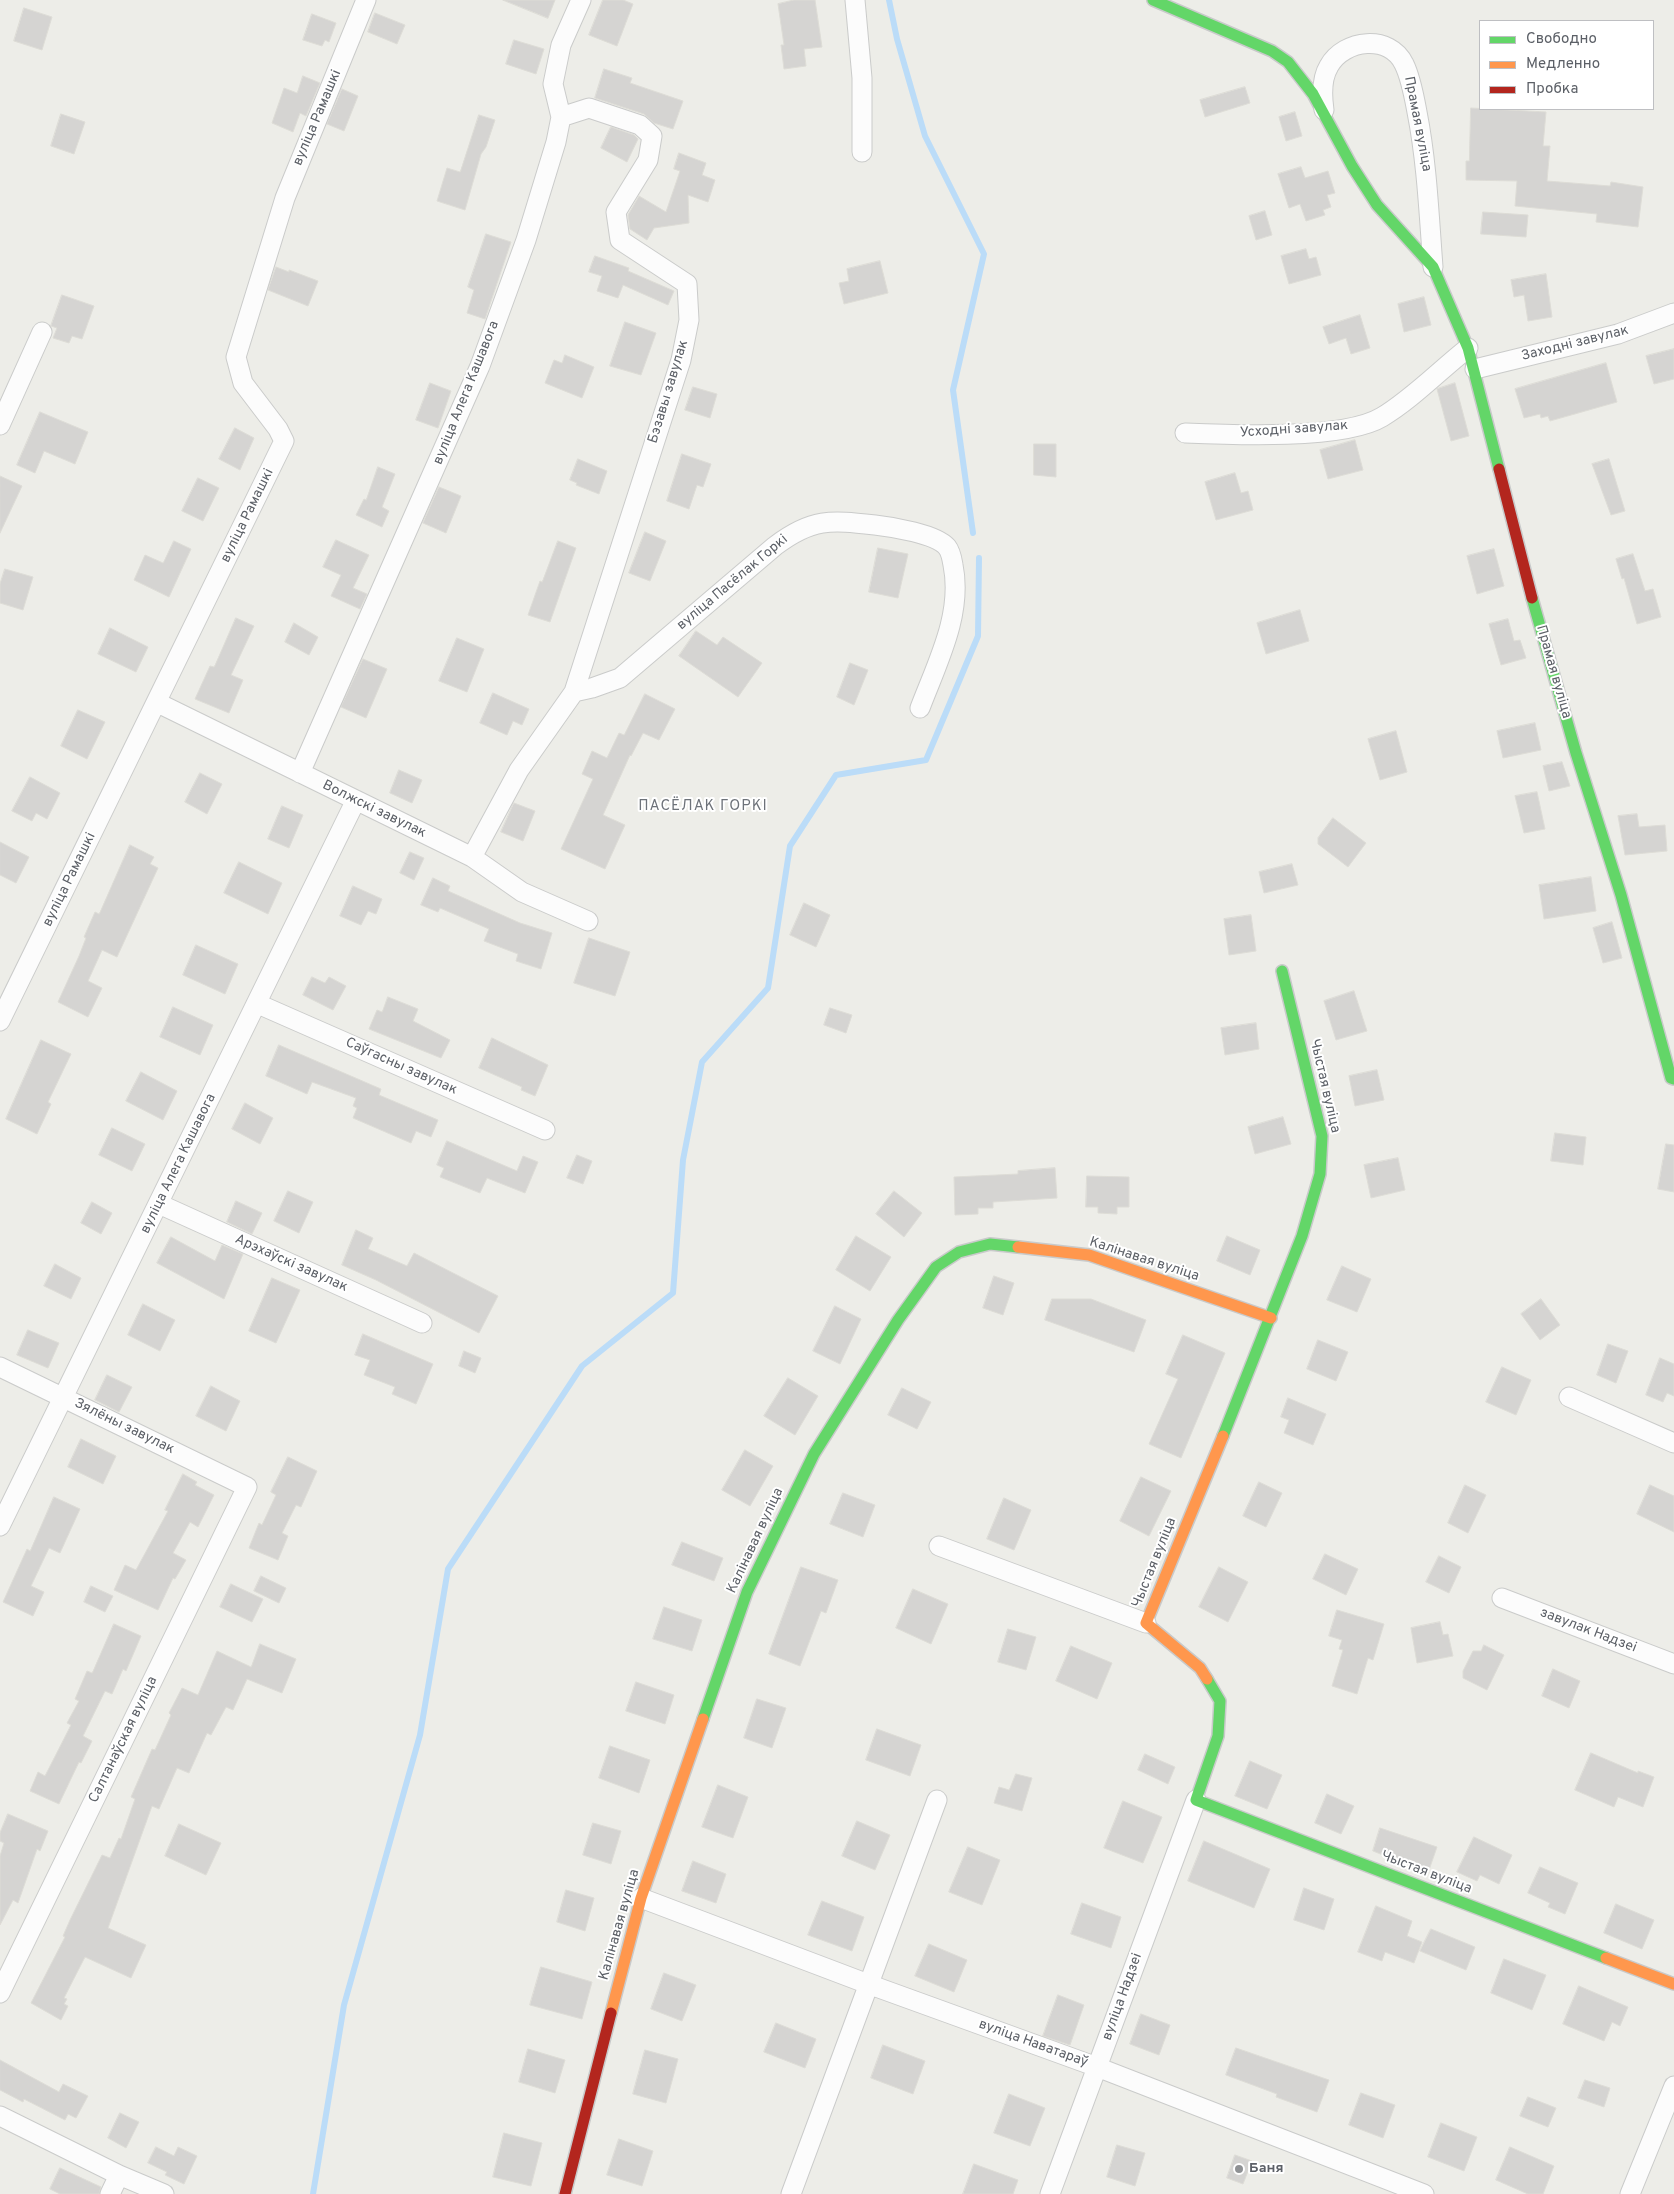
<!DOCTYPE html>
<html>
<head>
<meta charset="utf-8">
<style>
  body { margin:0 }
  #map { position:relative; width:1674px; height:2194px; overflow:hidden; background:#edede8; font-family:Overpass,sans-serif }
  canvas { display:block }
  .legend { position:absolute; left:1479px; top:20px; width:175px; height:90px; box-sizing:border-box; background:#fff; border:1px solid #bebfc2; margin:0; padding:6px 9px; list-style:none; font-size:15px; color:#5c6067 }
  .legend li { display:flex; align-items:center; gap:10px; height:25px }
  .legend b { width:25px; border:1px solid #bebfc2 }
</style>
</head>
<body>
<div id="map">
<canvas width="1674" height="2194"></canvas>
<ul class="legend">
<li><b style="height:6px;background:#63d668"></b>Свободно</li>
<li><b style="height:6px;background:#ff974d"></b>Медленно</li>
<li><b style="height:6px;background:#b3261e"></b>Пробка</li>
</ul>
</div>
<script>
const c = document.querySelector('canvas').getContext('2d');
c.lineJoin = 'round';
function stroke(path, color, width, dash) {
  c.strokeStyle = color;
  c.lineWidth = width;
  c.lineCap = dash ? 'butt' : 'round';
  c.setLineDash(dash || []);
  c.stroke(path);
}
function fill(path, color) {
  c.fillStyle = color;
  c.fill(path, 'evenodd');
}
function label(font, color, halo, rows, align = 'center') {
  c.font = font + ' Overpass,sans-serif';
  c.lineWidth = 4;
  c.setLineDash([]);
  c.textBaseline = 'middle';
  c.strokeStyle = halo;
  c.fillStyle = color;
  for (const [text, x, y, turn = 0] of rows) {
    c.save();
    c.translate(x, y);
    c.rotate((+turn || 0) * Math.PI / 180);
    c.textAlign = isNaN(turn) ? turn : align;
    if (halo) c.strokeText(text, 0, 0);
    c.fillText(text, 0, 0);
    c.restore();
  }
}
stroke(new Path2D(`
  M889 0 897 39 925 136 984 254 953 390 973 533
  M313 2194 344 2005 420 1735 448 1569 582 1366 673 1293 683 1160 702 1062 768 988 790 846 836 775 926 760 978 636 979 558`), '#bbdcf8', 6);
const building = new Path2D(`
  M503 0H555L548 18Z
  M603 0H623L633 4 617 46 589 35Z
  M794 0H815L822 47 804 49 806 66 784 69 781 45H784L778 4Z
  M24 8 52 17 42 50 14 41Z
  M375 13 405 25 397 44 368 32Z
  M312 14 336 23 329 42 325 40 322 46 303 40Z
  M514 40 544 49 536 74 506 64Z
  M604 69 632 78 630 83 683 101 673 129 654 123 644 114 595 98Z
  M303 76 320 83 306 116 300 113 293 132 272 123 284 88 297 93Z
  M1245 87 1250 103 1205 117 1200 100Z
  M342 89 358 96 344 131 327 124Z
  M1471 108 1546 112 1543 146H1550L1547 181 1610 186 1611 182 1643 187 1638 227 1596 222 1597 214 1515 206 1517 181 1466 180V161H1469Z
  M1295 112 1302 136 1286 141 1279 117Z
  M61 114 85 122 74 154 51 146Z
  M479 115 495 120 486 147 481 154 465 210 437 201 447 168 460 172Z
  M611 127 634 135 638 139 627 162 601 148Z
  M679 153 706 163 702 175 715 180 708 202 688 195 689 223 654 228 647 240 630 229 628 215 639 196 666 212 680 171 674 169Z
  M1301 167 1305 178 1328 171 1335 193 1327 195 1331 207 1323 210 1325 215 1306 221 1300 204 1289 208 1278 174Z
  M1265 211 1272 235 1256 240 1249 216Z
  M1483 212 1528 215 1526 237 1481 234Z
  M486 234 511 242 485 319 467 313 474 290 468 287Z
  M1306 249 1309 259 1316 257 1321 275 1289 284 1281 256Z
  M595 256 629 268 628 271 674 291 668 305 623 285 618 298 597 291 602 276 589 272Z
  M880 261 888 293 844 304 839 283 849 281 847 269Z
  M276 267 289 272V270L318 281 308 306 268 290Z
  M1546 274 1552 317 1528 321 1524 295 1514 297 1511 280Z
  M62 295 94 306 82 339 72 336 69 343 53 338 57 328 51 326Z
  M1424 297 1431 325 1404 332 1398 304Z
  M1360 315 1370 348 1351 354 1346 338 1329 344 1323 327Z
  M625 322 656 333 641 375 610 366Z
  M1674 349V379L1654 384 1646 356Z
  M565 355 594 367 582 398 545 383 554 360 562 363Z
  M1606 363 1617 402 1550 421 1548 416 1541 418 1540 414 1524 418 1515 389Z
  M430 383 451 391 438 428 416 420Z
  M1455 383 1469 436 1451 441 1437 389Z
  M693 387 717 394 710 418 685 410Z
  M40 412 88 432 75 464 44 451 35 473 17 465Z
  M235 428 254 438 240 470 219 459Z
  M1355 440 1363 470 1328 479 1320 450Z
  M1034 444H1056V477L1034 475Z
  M682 454 711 464 703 487 697 485 689 509 667 501Z
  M578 459 607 471 599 494 576 485 577 483 570 480Z
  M1609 459 1625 511 1611 515 1592 464Z
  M378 467 395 474 382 507 389 511 382 527 356 515 364 499 366 500Z
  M1235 473 1241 493 1248 491 1253 510 1216 520 1205 482Z
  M0 476 22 486 0 533Z
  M198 478 219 488 203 521 182 511Z
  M439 487 461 496 446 533 423 523Z
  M645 532 666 541 650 581 629 573Z
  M336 540 369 555 353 588 367 594 360 609 331 596 341 575 323 567Z
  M174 541 191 549 169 597 134 580 145 555 163 563Z
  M558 541 576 548 550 622 528 615 540 581 542 582Z
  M878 548 908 554 898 598 869 592Z
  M1494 549 1504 586 1477 594 1467 556Z
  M1633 554 1645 591 1653 589 1661 617 1637 624 1624 578 1622 579 1616 559Z
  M5 569 33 577 23 610 0 603V584Z
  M1300 610 1309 641 1266 654 1257 623Z
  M236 618 254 626 231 675 243 680 229 713 195 699 210 666 214 667Z
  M1508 619 1514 641 1520 640 1526 658 1501 665 1489 624Z
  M294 623 318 637 309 655 285 642Z
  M110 628 148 647 136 672 98 654Z
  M696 631 717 645 723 637 762 663 738 697 679 656Z
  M457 638 484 649 467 692 439 681Z
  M363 659 387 669 366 718 341 707Z
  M850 663 868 670 854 705 837 697Z
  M493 693 529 709 522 725 513 721 507 735 480 723Z
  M645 694 675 709 659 740 643 733 631 756 630 755 603 815 625 825 605 869 561 849 593 779 582 774 592 751 607 758 619 733 624 735Z
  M78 710 105 722 87 759 61 746Z
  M1535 723 1541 750 1503 758 1497 731Z
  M1396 731 1407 772 1380 780 1368 739Z
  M1562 762 1570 786 1549 791 1543 766Z
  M399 770 422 780 412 803 390 793Z
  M200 773 222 784 207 814 185 802Z
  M30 777 60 793 47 819 36 813 32 821 12 811Z
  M1537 792 1545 829 1524 833 1515 796Z
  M514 803 535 811 523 841 501 832Z
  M282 806 303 815 289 848 268 839Z
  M1637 814 1639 827 1665 825 1667 851 1625 855 1618 816Z
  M1333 818 1366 843 1348 867 1318 844V838Z
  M0 842 29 857 16 883 0 875Z
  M130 845 154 857 150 864 158 868 117 957 102 950 88 981 102 988 88 1017 58 1002 79 956 86 938 84 937 95 912 99 914Z
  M410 852 424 858 414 880 400 873Z
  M239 862 282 883 268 914 224 893Z
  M1292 864 1298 885 1264 893 1259 872Z
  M1591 877 1596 911 1544 919 1539 885Z
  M433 878 450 886 448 891 520 923 552 933 541 969 516 961 518 954 484 941 489 929 440 908 438 912 421 905Z
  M353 886 382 899 376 914 368 911 361 925 340 916Z
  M804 903 830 915 816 947 790 935Z
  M1251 915 1256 951 1229 955 1224 919Z
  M1612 922 1622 958 1603 963 1593 928Z
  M589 938 630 952 615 996 574 983Z
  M196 945 238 964 225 994 183 975Z
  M312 977 325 983 329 977 346 986 333 1010 303 995Z
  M1354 991 1367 1031 1336 1040 1324 1001Z
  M388 997 418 1009 413 1021 450 1040 441 1058 369 1029 377 1010 382 1012Z
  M173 1007 213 1025 200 1055 160 1037Z
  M830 1008 852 1015 846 1033 824 1025Z
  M1256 1023 1259 1049 1225 1055 1221 1028Z
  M492 1038 548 1065 535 1096 521 1090 522 1087 479 1068Z
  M41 1040 71 1054 48 1102 51 1104 37 1134 6 1119Z
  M279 1045 381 1089 379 1095 438 1120 431 1137 416 1131 411 1143 353 1118 357 1108 353 1106 356 1098 312 1082 307 1094 266 1076Z
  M1377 1070 1384 1100 1355 1106 1349 1076Z
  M141 1072 177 1091 163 1120 126 1101Z
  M245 1103 273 1118 260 1144 232 1129Z
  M1283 1117 1291 1144 1255 1154 1248 1127Z
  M112 1128 145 1144 132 1171 99 1155Z
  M1555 1133 1586 1137 1583 1165 1551 1161Z
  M447 1141 517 1171 523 1156 538 1162 525 1193 487 1178 480 1193 440 1177 444 1168 437 1165Z
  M1666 1144 1674 1145V1192L1658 1189Z
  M577 1155 592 1161 583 1184 567 1178Z
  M1398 1158 1405 1190 1371 1198 1364 1165Z
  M1055 1168 1057 1198 993 1202V1208H978V1214L955 1215 954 1177 1018 1174V1171Z
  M1087 1176 1129 1177V1207H1117V1214L1098 1213V1207H1086Z
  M288 1191 313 1202 299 1233 274 1221Z
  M894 1191 922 1213 904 1237 876 1214Z
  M236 1201 262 1213 252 1234 227 1222Z
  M92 1202 112 1213 101 1234 81 1223Z
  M356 1230 373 1238 368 1249 407 1266 414 1253 498 1296 479 1333 376 1280 342 1265Z
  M856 1236 891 1257 870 1291 836 1270Z
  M1227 1236 1260 1250 1250 1275 1217 1261Z
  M171 1237 215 1261 222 1245 243 1254 224 1299 157 1263Z
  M55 1264 81 1278 71 1299 44 1286Z
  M1342 1266 1371 1279 1357 1312 1327 1300Z
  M994 1276 1014 1283 1003 1315 983 1308Z
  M272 1278 300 1290 276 1343 249 1331Z
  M1052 1299H1091L1146 1320 1134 1352 1045 1320Z
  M1541 1299 1560 1325 1540 1340 1521 1314Z
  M143 1304 175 1320 160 1351 128 1335Z
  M835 1306 861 1319 840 1364 813 1351Z
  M28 1330 59 1343 48 1368 17 1355Z
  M363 1334 433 1364 416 1404 392 1394 395 1387 364 1375 370 1360 355 1355Z
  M1183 1335 1225 1353 1181 1458 1149 1444 1178 1379 1166 1374Z
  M1318 1340 1348 1352 1336 1381 1307 1369Z
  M1608 1344 1628 1351 1616 1383 1597 1375Z
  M464 1351 481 1358 475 1373 459 1366Z
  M1660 1358 1674 1364V1396L1667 1393 1663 1402 1646 1395Z
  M1502 1367 1531 1380 1516 1415 1486 1402Z
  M107 1375 132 1387 119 1412 95 1400Z
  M788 1378 818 1396 795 1435 764 1416Z
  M211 1386 240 1401 226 1431 196 1416Z
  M902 1388 931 1402 917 1429 888 1415Z
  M1288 1398 1326 1414 1313 1445 1284 1433 1289 1420 1281 1417Z
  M81 1439 116 1456 103 1484 68 1467Z
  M745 1450 773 1466 750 1506 722 1490Z
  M288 1457 317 1471 301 1507 296 1505 282 1533 288 1536 278 1560 249 1548 259 1523 262 1525 276 1495 271 1492Z
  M183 1474 197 1482 195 1485 214 1495 198 1527 190 1522 173 1553 186 1560 175 1579 173 1578 158 1610 114 1590 125 1565 136 1570 168 1511 165 1510Z
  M1141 1477 1171 1491 1149 1536 1120 1521Z
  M1259 1482 1282 1493 1266 1527 1243 1516Z
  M1465 1485 1486 1495 1468 1533 1448 1523Z
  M1650 1485 1674 1496V1532L1637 1514Z
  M843 1493 875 1505 863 1537 830 1524Z
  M54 1497 80 1509 60 1553 49 1548 31 1586 44 1592 33 1616 3 1602 27 1549 30 1551Z
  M1004 1498 1031 1510 1014 1550 987 1539Z
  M682 1542 723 1558 714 1581 672 1565Z
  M1325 1554 1358 1569 1346 1595 1313 1579Z
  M1439 1556 1461 1567 1449 1593 1426 1582Z
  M801 1567 838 1580 826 1613 821 1611 800 1666 769 1654Z
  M1219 1567 1248 1582 1228 1622 1199 1607Z
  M261 1576 286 1588 279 1603 254 1591Z
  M231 1584 263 1599 252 1622 220 1607Z
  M91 1586 113 1596 105 1612 84 1602Z
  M913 1589 948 1604 931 1644 896 1628Z
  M664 1607 702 1620 692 1651 653 1639Z
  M1337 1610 1384 1624 1373 1660 1368 1658 1357 1694 1332 1686 1343 1650 1339 1649 1342 1640 1329 1636Z
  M1440 1622 1443 1635 1448 1634 1453 1656 1417 1663 1411 1628Z
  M114 1624 141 1636 126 1671 123 1669 112 1694 105 1691 83 1736 92 1741 81 1763 79 1762 59 1804 30 1791 38 1772 45 1776 71 1725 67 1723 79 1701 75 1699 87 1671 92 1673Z
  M1008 1629 1036 1637 1026 1670 998 1662Z
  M260 1644 296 1659 282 1693 247 1679 233 1710 226 1707 211 1735 207 1733 189 1773 177 1768 159 1809 152 1806 108 1928 146 1945 131 1978 85 1957 64 1998 67 1999 64 2004 68 2006 61 2020 31 2003 65 1937 63 1936 70 1920 102 1855 110 1858 119 1838 121 1839 135 1799 131 1797 152 1749 155 1750 171 1715 169 1713 182 1688 198 1695 217 1651 251 1667Z
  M1484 1645 1504 1655 1487 1690 1463 1678V1671L1473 1651H1481Z
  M1071 1646 1112 1663 1097 1699 1056 1681Z
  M1553 1669 1580 1681 1569 1708 1542 1696Z
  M636 1682 674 1695 665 1724 626 1711Z
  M757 1699 786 1708 772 1748 744 1738Z
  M877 1729 921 1745 910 1776 866 1760Z
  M610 1746 650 1760 639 1793 599 1778Z
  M1591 1753 1638 1773V1771L1654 1777 1643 1807 1618 1797 1614 1807 1575 1790Z
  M1145 1754 1175 1767 1168 1784 1138 1770Z
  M1250 1761 1282 1775 1267 1809 1235 1796Z
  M1016 1774 1032 1778 1022 1811 994 1803 999 1787 1009 1790Z
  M718 1785 748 1797 733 1838 702 1827Z
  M1327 1794 1354 1806 1341 1834 1315 1823Z
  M1123 1801 1162 1817 1143 1863 1104 1848Z
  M8 1814 48 1831 40 1851 37 1849 18 1903 13 1900 0 1925V1856L4 1843 0 1841V1833Z
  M857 1821 890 1835 875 1870 842 1856Z
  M593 1823 621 1831 611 1864 583 1855Z
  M179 1824 221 1843 206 1875 165 1856Z
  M1380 1828 1437 1847 1428 1873 1373 1851Z
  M1474 1837 1512 1855 1499 1884 1480 1875 1477 1881 1457 1872Z
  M1204 1841 1270 1869 1254 1908 1188 1881Z
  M968 1847 1000 1860 982 1905 949 1892Z
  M693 1861 726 1874 716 1903 682 1891Z
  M1540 1867 1578 1883 1565 1914 1548 1907 1550 1903 1528 1893Z
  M1304 1888 1334 1899 1324 1930 1294 1920Z
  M566 1890 594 1898 585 1931 557 1922Z
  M822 1901 864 1917 852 1951 808 1935Z
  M1082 1903 1121 1917 1111 1948 1071 1934Z
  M1616 1904 1654 1920 1642 1949 1604 1933Z
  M1376 1906 1412 1921 1407 1936 1422 1942 1414 1963 1385 1952 1382 1961 1358 1952Z
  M1431 1929 1475 1947 1466 1970 1420 1951Z
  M929 1944 967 1960 954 1992 915 1976Z
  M1504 1959 1546 1975 1532 2010 1491 1993Z
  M541 1967 592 1982 582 2019 530 2005Z
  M664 1973 696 1985 682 2021 651 2009Z
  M1579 1986 1628 2007 1620 2026 1612 2022 1604 2041 1563 2024Z
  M1058 1995 1084 2005 1070 2045 1043 2036Z
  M1141 2014 1170 2025 1159 2055 1130 2044Z
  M776 2023 816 2039 805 2068 764 2052Z
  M883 2045 925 2061 913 2094 871 2078Z
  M1236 2048 1329 2080 1317 2112 1276 2097 1277 2094 1226 2075Z
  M528 2049 565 2060 555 2093 519 2082Z
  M645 2050 678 2059 666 2103 633 2094Z
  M0 2060 59 2092 63 2084 88 2096 76 2118 68 2114 65 2120 24 2099 23 2102 0 2090Z
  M1585 2080 1610 2088 1604 2107 1578 2098Z
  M1361 2093 1395 2105 1383 2138 1349 2125Z
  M1009 2094 1045 2108 1030 2146 994 2133Z
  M1528 2097 1556 2108 1548 2127 1520 2116Z
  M120 2113 139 2122 126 2148 108 2138Z
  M1441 2123 1477 2137 1464 2171 1428 2157Z
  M504 2133 542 2143 531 2186 493 2177Z
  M619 2139 653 2151 642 2186 607 2175Z
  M1117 2145 1145 2153 1135 2186 1107 2177Z
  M156 2147 174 2156 178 2147 197 2156 184 2184 165 2175 167 2172 148 2163Z
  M1510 2147 1554 2166 1543 2194H1528L1496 2180Z
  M1235 2155 1252 2161 1243 2184 1227 2178Z
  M974 2164 1018 2180 1013 2194H963Z
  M60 2168 101 2187 99 2194H60L50 2189Z`);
fill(building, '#d5d4d2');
stroke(building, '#dddcd6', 1);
const street = new Path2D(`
  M855 0 862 78V152
  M1324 110C1322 96 1321 79 1329 66 1344 39 1390 34 1404 64 1411 78 1414 96 1417 112 1427 163 1429 215 1433 267
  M1475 369 1618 334 1674 313
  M0 425 42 332
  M1185 433C1231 435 1344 440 1382 417 1411 400 1440 370 1468 348
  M574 692 592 688 620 678 775 546C812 518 830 520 875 525 893 527 936 534 947 547 951 552 952 559 953 565 963 614 937 663 920 708
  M158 703 472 857 522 892 588 921
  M300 773 480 366 526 240 556 142 561 117 553 84 561 45 581 0
  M472 857 519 770 574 692 681 360 689 320 687 284 620 240 616 212 648 160 652 136 640 125 589 108 561 117
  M258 1004 545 1130
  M0 1021 284 441 278 429 243 383 236 357 285 198 366 0
  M159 1204 422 1323
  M0 1367 247 1487 0 1993
  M1569 1397 1674 1443
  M0 1526 355 802
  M939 1546 1146 1623
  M1502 1598 1674 1664
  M641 1898 868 1984 1097 2067 1424 2194
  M0 2116 119 2175 164 2194
  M110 2194 119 2175
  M791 2194 937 1800
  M1050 2194 1196 1800
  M1630 2194 1674 2086`);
const fast = new Path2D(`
  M1153 0 1272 51 1288 62 1313 94 1352 166 1377 205 1433 267 1468 348 1499 469
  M1532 598 1576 753 1621 895 1671 1078 1674 1079
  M1223 1436 1302 1236 1320 1174 1322 1136 1282 971
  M1207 1679 1220 1701 1218 1736 1196 1800 1606 1958
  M703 1719 747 1592 814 1454 898 1320 936 1267 959 1252 990 1244 1018 1247`);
const slow = new Path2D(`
  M1018 1247 1089 1255 1271 1318
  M1207 1679 1200 1668 1146 1623 1223 1436
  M1606 1958 1674 1984
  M611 2013 641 1898 703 1719`);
const jam = new Path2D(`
  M1499 469 1532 598
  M565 2194 611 2013`);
stroke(street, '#cacbca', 21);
stroke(fast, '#c9caca', 14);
stroke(slow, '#c9caca', 14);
stroke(jam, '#c9caca', 14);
stroke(street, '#fcfcfc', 19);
stroke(fast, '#63d668', 11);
stroke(slow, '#ff974d', 11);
stroke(jam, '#b3261e', 11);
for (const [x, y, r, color] of [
  [1239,2169,5,"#8f9194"]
]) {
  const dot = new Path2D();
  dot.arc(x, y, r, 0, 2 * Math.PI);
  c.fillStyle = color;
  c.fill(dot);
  stroke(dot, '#fff', 2);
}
label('14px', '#5c6067', '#fff', [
  ["вуліца Рамашкі",318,118,-67],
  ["Прамая вуліца",1417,124,79],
  ["Заходні завулак",1575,344,-14],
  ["Бэзавы завулак",669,392,-73],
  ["вуліца Алега Кашавога",467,393,-68],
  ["Усходні завулак",1294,430,-4],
  ["вуліца Рамашкі",248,516,-64],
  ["вуліца Пасёлак Горкі",733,583,-40],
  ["Прамая вуліца",1553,672,74],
  ["Волжскі завулак",374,810,26],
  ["вуліца Рамашкі",70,880,-64],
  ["Саўгасны завулак",401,1067,24],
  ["Чыстая вуліца",1324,1086,77],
  ["вуліца Алега Кашавога",179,1164,-64],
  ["Калінавая вуліца",1144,1260,18],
  ["Арэхаўскі завулак",291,1264,24],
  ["Зялёны завулак",124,1427,26],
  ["Калінавая вуліца",756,1541,-65],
  ["Чыстая вуліца",1155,1563,-68],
  ["завулак Надзеі",1588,1631,21],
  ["Салтанаўская вуліца",124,1740,-64],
  ["Чыстая вуліца",1426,1873,21],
  ["Калінавая вуліца",620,1925,-74],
  ["вуліца Надзеі",1123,1997,-70],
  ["вуліца Наватараў",1033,2044,20]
]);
label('bold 14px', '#5c6067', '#fff', [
  ["Баня",1249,2169]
], 'left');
c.letterSpacing = '1px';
label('15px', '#6d7279', '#fff', [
  ["ПАСЁЛАК ГОРКІ",703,807]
]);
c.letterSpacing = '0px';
</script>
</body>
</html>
